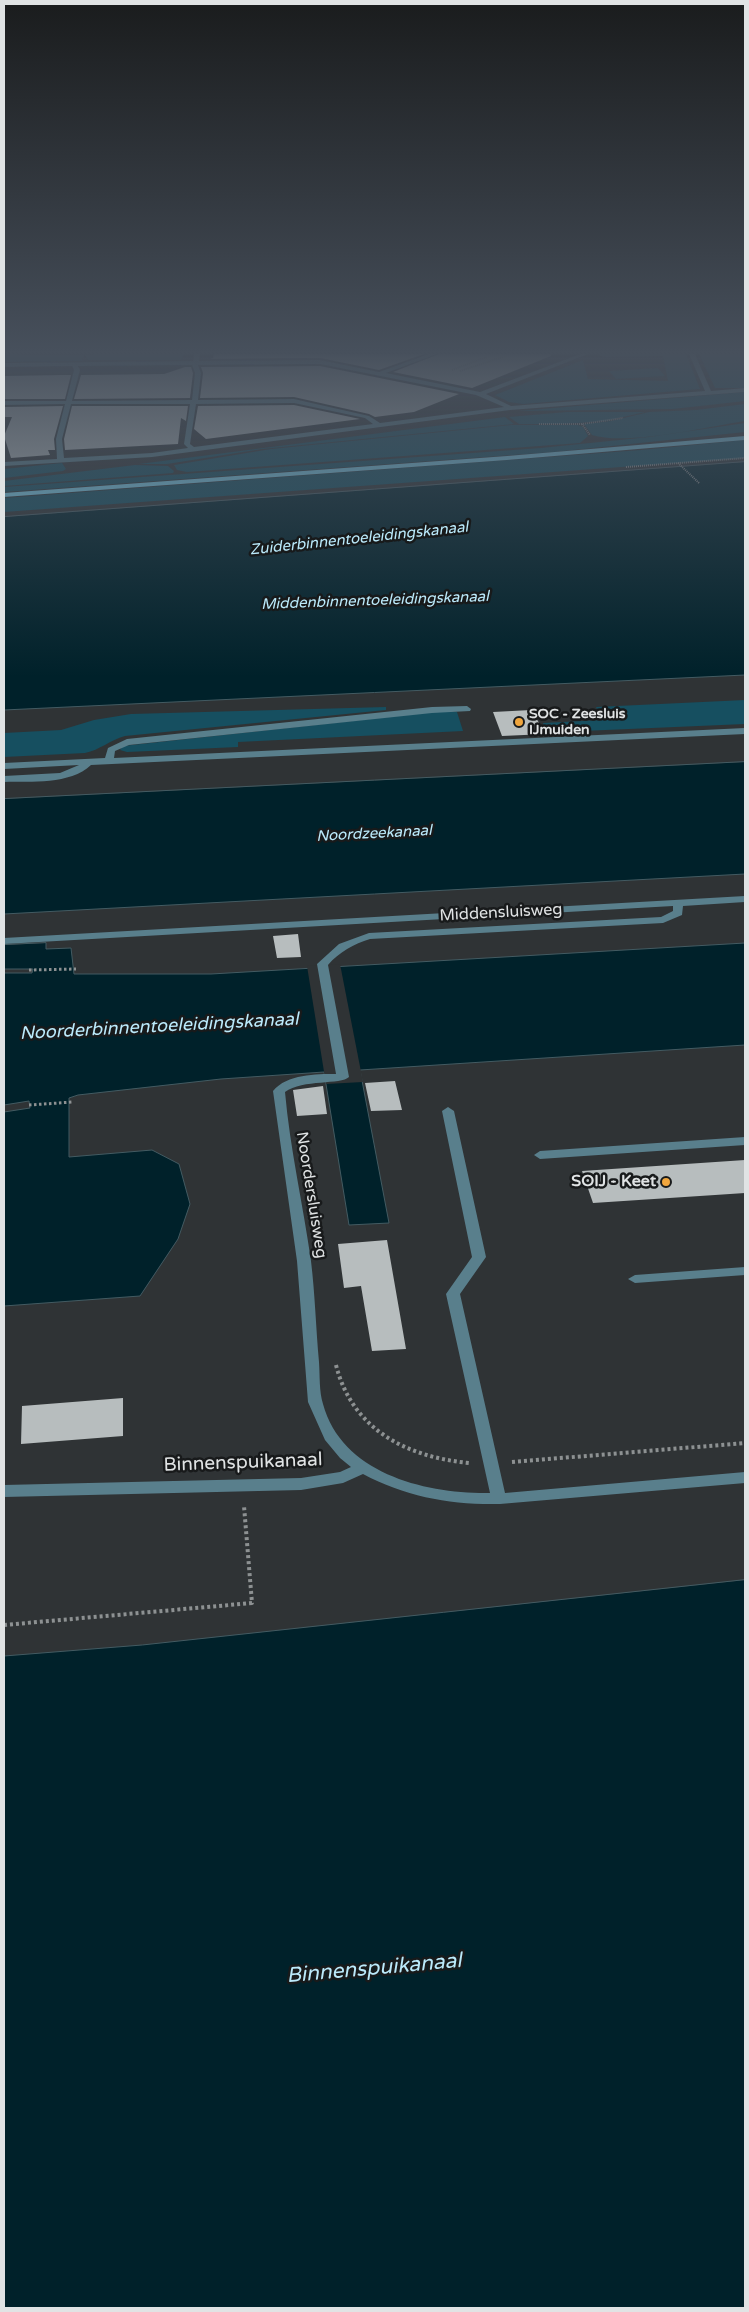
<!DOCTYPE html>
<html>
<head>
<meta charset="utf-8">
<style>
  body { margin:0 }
  #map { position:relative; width:749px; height:2312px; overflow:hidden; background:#2f3335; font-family:"Varela Round",sans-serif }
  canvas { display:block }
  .frame { position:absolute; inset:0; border:5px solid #e0e3e4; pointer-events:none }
</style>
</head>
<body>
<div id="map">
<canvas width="749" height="2312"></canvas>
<div class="frame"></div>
</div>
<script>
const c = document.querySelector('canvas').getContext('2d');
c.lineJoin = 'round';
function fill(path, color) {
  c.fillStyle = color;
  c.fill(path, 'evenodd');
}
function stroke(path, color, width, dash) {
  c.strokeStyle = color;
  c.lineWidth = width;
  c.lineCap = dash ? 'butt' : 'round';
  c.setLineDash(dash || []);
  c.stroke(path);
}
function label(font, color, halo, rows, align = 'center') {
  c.font = font + ' "Varela Round",sans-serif';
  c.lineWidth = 5;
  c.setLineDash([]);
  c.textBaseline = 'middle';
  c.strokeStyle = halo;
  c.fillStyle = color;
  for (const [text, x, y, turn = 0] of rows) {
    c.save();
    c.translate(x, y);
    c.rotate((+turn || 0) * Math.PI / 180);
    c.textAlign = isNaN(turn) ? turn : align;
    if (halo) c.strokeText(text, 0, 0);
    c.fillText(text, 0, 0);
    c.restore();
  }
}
fill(new Path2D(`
  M4 354 84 355 82 361 4 362Z
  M96 354H183L181 360H88L85 355Z
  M600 354H686L700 389 523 404 509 402 495 395 583 360 588 379 668 381 663 356 607 357 597 355Z
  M699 354H745V388H715Z
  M658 368 665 376 616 379 609 371Z
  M745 392V401L673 409 518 411Z
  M745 404V421C707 427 626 446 592 435L584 424 611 421 649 412 696 410Z
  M567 412H645L606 421 563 424H519L509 417Z
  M505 417 514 424 262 449 167 464H139Z
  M745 423V432L554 452 4 492V487L541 448 649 437Z
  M511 425H578L583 427 588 436 580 443 187 472 177 470 174 465 271 449Z
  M745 440V458L4 512V498L641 450Z
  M62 463 66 469 63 471 4 478V469Z
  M135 465 168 466 174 471 173 473 4 486V481Z
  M745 700V724L536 733 535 730 545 729 543 723 602 720 596 707Z
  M386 707V710L125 736C110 740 100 750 85 753L4 757V733L61 730 94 720 131 714Z
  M434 712H457L463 731 238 742V747L127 752 120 750 123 746Z`), '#164f60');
const water = new Path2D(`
  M745 462V675L4 710V517Z
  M745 762V874L4 914V799Z
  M46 943V949L71 948 74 974H211L745 943V1045L360 1070 389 1223 349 1225 324 1072 221 1079 78 1095 69 1098V1157L152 1150 179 1164 190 1204 178 1239 140 1296 4 1306V1112L30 1108 29 1101 4 1105V973H32L33 969H4V945Z
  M745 1580V2308H4V1656L142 1645Z`);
fill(water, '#00212a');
stroke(water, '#435b62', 1);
fill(new Path2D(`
  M340 964 363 1082 326 1084 307 966Z`), '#2f3335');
fill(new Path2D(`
  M214 354H424L379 370 320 358 209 359 213 358Z
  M439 354H551V356L472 388 393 372Z
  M320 366 459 394 414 412 375 417 369 414 294 397 200 398 203 373 201 367Z
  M185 367H191L193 373 190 398 74 399 81 375 164 374Z
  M61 375H71L65 399H4V376Z
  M294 405 360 419 206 439 194 429 198 406Z
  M63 406 54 439 55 450H48L50 455 11 458 4 436 12 417H4V407Z
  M72 406H188L186 421 181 418 178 444 65 450 64 439Z
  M531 710 546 734 502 736 493 712Z
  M298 934 301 957 277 958 273 936Z
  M395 1081 402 1110 371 1111 365 1083Z
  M323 1086 327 1114 297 1116 293 1090Z
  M745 1160V1193L715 1195 593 1203 582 1171Z
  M387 1240 406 1349 372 1351 361 1286 344 1288 338 1244Z
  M123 1398V1436L21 1444 22 1406Z`), '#b7bdbe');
stroke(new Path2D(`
  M452 370 495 354
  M460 371 512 354
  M539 424H582L623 418
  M582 424 590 435
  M678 463 699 483
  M626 467 745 458`), '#8d9192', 2, [1, 1]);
stroke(new Path2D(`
  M29 970 76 969
  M29 1105 73 1102`), '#8d9192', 3, [2.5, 2.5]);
stroke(new Path2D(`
  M336 1365C352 1429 406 1457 469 1463
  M512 1462 745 1443
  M4 1625 252 1603 244 1506`), '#8d9192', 4, [3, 3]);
fill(new Path2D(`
  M194 354H200L199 361 320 360 379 372 429 354H437L386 373 480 392 580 354H588L486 394 511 406 705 391 689 354H695L711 391 745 388V392L510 410 152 457 4 466V462L57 459 56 439 65 404 4 405V401H66L74 370 72 366 4 367V363L193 361ZM320 364 476 395 504 407 380 423 369 416 294 399 198 400 201 373 198 365ZM192 365 195 373 192 400 72 401 80 370 78 366ZM294 403 365 418 373 424 194 447 190 444 196 404ZM71 404H190L184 444 188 448 152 453 64 458 62 439Z
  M467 706 471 709 470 711 432 713 129 745 115 751 114 758 745 728V734L91 765C70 785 31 781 4 782V776L60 773 79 765 4 769V763L105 758 108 748 127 739 432 707Z
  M745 896V902L683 906 682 915 663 923 370 939C354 944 339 952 328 965L349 1077C341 1085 303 1079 285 1092 290 1149 303 1204 311 1261 315 1294 316 1329 319 1362 320 1376 319 1391 323 1404 342 1474 426 1494 490 1493L446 1294 472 1257 442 1111 448 1107 454 1111 486 1257 460 1294 505 1493 745 1472V1483L500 1504C451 1505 406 1497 363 1474L343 1483 301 1490 4 1497V1485L301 1478 340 1472 351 1467 340 1458 325 1440 308 1402 297 1261 273 1091C287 1074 316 1074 336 1074L317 964 339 944 369 933 661 917 673 911V906L4 944V938Z
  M745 1137V1145L540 1159 534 1155 540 1151Z
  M745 1267V1275L635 1283 628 1279 635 1275Z`), '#597f8c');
fill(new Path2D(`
  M745 436V440L507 460 4 497V493L507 456Z`), '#79cbe6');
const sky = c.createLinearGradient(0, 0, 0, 677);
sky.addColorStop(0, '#1a1c1d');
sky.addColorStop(0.52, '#47505c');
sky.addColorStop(1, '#47505c00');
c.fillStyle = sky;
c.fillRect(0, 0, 749, 677);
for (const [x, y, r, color] of [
  [519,722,5,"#f0a63e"],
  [666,1182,5,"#f0a63e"]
]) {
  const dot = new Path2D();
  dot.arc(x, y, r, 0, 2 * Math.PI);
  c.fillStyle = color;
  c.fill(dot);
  stroke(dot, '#181a1b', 2);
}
label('bold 14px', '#e0e3e4', '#181a1b', [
  ["SOC - Zeesluis",529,714],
  ["IJmuiden",529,730]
], 'left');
label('italic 15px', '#bbeafb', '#181a1b', [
  ["Zuiderbinnentoeleidingskanaal",359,539,-6],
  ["Middenbinnentoeleidingskanaal",375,601,-2],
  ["Noordzeekanaal",374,834,-3]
]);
label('16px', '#e0e3e4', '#181a1b', [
  ["Middensluisweg",501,913,-3],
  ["Noordersluisweg",311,1195,81]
]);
label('bold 16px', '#e0e3e4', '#181a1b', [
  ["SOIJ - Keet",656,1182]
], 'right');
label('italic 18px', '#bbeafb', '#181a1b', [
  ["Noorderbinnentoeleidingskanaal",159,1027,-3]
]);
label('19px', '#e0e3e4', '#181a1b', [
  ["Binnenspuikanaal",243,1463,-2]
]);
label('italic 21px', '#bbeafb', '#181a1b', [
  ["Binnenspuikanaal",374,1969,-5]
]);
</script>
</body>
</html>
